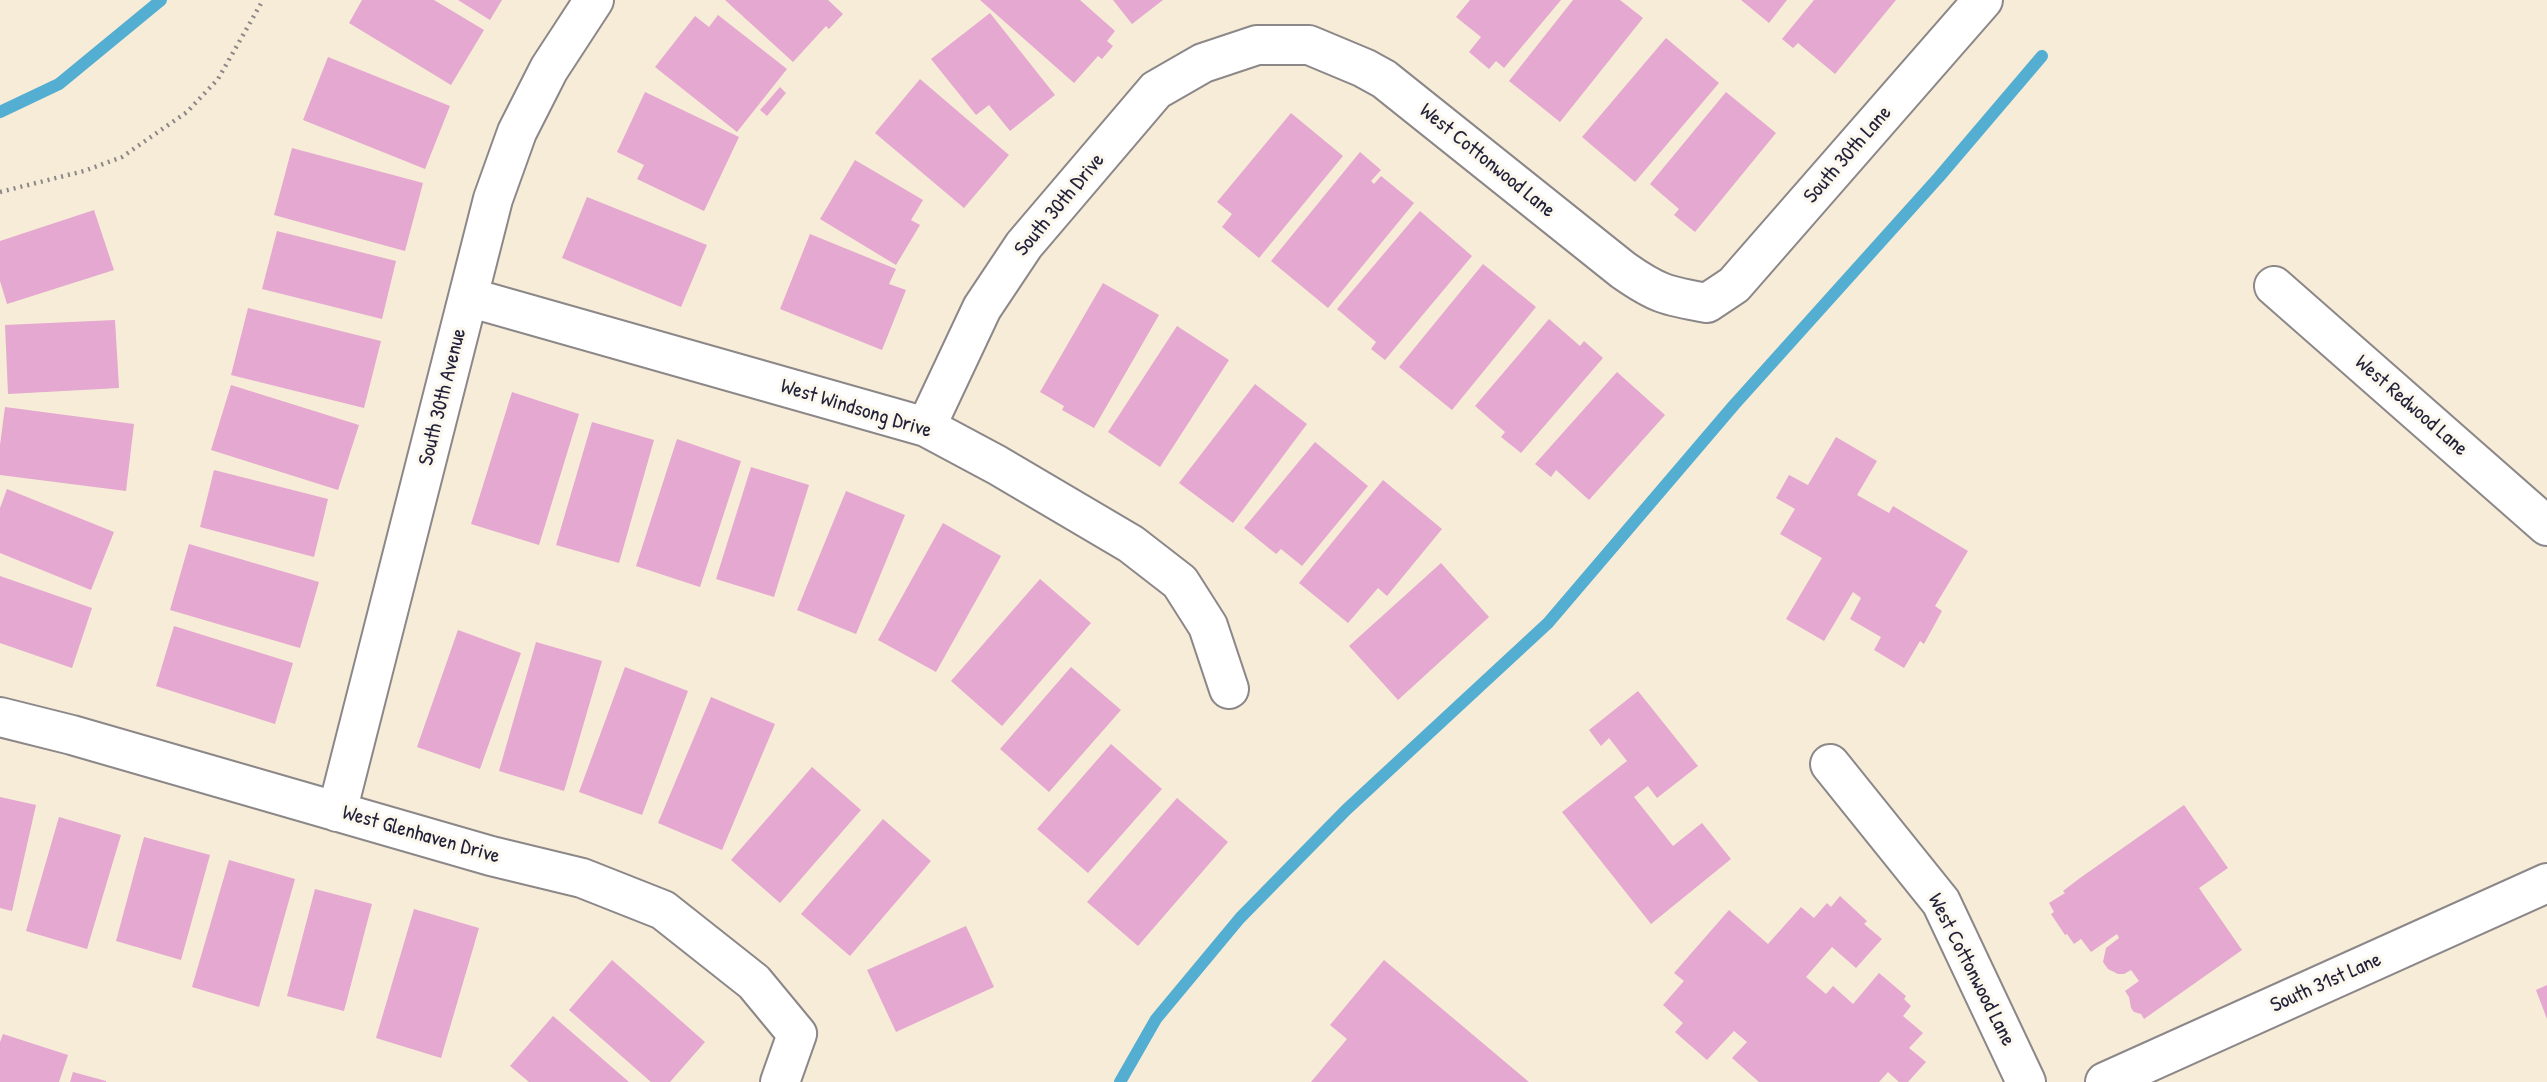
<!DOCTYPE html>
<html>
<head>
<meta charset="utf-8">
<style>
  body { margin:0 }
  canvas { display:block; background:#f6ecd7 }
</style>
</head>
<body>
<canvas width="2547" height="1082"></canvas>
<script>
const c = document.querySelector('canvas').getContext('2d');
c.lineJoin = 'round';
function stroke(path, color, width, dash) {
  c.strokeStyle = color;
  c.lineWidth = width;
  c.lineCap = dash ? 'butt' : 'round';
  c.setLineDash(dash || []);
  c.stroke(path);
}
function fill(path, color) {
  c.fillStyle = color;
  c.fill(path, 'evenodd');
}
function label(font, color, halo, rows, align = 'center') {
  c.font = font + ' "Patrick Hand",sans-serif';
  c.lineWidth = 6;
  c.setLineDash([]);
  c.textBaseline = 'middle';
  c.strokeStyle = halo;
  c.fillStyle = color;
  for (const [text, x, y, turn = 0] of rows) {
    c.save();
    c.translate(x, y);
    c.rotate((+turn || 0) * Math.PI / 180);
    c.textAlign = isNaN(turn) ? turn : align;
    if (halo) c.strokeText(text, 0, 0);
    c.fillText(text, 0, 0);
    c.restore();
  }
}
stroke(new Path2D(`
  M0 112 59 84 161 0
  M1120 1082 1156 1019 1240 918 1346 810 1548 623 1734 405 1939 177 2042 56`), '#53aed1', 12);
fill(new Path2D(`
  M362 0H434L484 30 451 85 349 23Z
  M458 0H502L490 20Z
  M725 0H828L843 14 829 29 826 26 793 62Z
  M980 0H1080L1115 31 1107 41 1113 46 1102 59 1098 56 1074 83Z
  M1113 0H1163L1132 24Z
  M1470 0H1561L1504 68 1496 61 1489 69 1469 52 1481 37 1456 17Z
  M1573 0H1620L1643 18 1560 122 1509 81Z
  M1741 0H1787L1769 23Z
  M1814 0H1896L1835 74 1798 43 1793 48 1782 39Z
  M990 13 1055 95 1010 131 989 105 976 115 931 59Z
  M718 15 787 69 737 132 655 67 695 16 709 27Z
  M1666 38 1719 83 1635 182 1582 137Z
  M328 57 450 106 425 169 303 120Z
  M920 79 1009 155 964 208 875 133Z
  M780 87 786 93 767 116 760 110Z
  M645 92 739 137 704 211 637 179 644 165 617 152Z
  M1726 92 1776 133 1695 232 1674 215 1679 209 1650 184Z
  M1291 113 1343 156 1259 258 1222 227 1232 214 1217 202Z
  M292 148 423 183 405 251 274 215Z
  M1360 152 1381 170 1371 181 1374 184 1381 176 1414 203 1328 308 1271 261Z
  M855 160 923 200 911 220 920 225 896 265 820 219Z
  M587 197 707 245 681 307 562 258Z
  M94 210 114 270 7 304 0 281V241Z
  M1420 211 1472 256 1385 360 1371 349 1376 342 1337 309Z
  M277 231 396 261 382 319 262 289Z
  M810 234 896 269 889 284 906 290 882 350 780 309Z
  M1483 264 1536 307 1452 410 1399 367Z
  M1103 283 1159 315 1094 428 1062 410 1064 406 1040 392Z
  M248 308 381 341 364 408 231 375Z
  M1549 319 1580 346 1584 341 1603 358 1521 453 1501 437 1505 432 1475 406Z
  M115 320 119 388 8 394 5 325Z
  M1177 326 1229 360 1160 467 1108 432Z
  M1617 372 1665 415 1589 500 1556 470 1551 477 1535 464Z
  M1255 384 1307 424 1233 523 1179 483Z
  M231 385 359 425 338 490 211 450Z
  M512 392 579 414 539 545 471 524Z
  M5 407 134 424 126 491 0 475V445Z
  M592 422 654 440 619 563 556 545Z
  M1836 437 1877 461 1857 495 1889 513 1893 506 1968 551 1935 606 1942 611 1924 644 1920 641 1904 668 1874 650 1881 637 1850 619 1861 598 1853 592 1824 641 1786 619 1822 558 1780 534 1795 509 1776 498 1789 475 1808 485Z
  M677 439 741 461 700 587 636 566Z
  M1315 442 1368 486 1302 566 1281 549 1276 554 1244 528Z
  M751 467 809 485 774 597 716 579Z
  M214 470 328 499 314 557 200 527Z
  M1383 480 1442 529 1387 596 1378 588 1348 623 1299 583Z
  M7 489 114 532 91 590 0 553V508Z
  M846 491 905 515 856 634 797 610Z
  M943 523 1001 556 936 672 878 640Z
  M189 544 319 582 300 648 170 610Z
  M1441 563 1489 617 1398 700 1349 646Z
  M0 576 92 608 72 668 0 643Z
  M1040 579 1091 623 1002 726 951 681Z
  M174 626 293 663 275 724 156 686Z
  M458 630 521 653 480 769 417 747Z
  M536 642 602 661 564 791 499 771Z
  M625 667 688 691 642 815 579 792Z
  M1071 667 1121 710 1049 792 1000 749Z
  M1638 691 1698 766 1657 798 1648 786 1634 797 1673 846 1702 823 1731 859 1651 924 1562 812 1627 761 1609 738 1601 746 1589 730Z
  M711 697 775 724 722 850 658 823Z
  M1111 744 1162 789 1088 873 1037 829Z
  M812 767 861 810 780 903 731 860Z
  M0 797 36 805 12 911 0 908Z
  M1177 798 1228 842 1138 946 1087 902Z
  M2184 805 2228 868 2199 888 2242 950 2144 1019 2141 1014 2134 1012 2131 1008 2129 997 2125 991 2139 981 2131 970 2124 974H2118L2108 969 2103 962 2106 948 2119 938 2117 934 2091 952 2081 939 2074 944 2067 934 2065 935 2051 914 2054 912 2049 903 2065 893 2063 891 2080 878Z
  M59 817 121 835 87 949 26 931Z
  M883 819 931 861 850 956 801 914Z
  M144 837 210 855 181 960 116 941Z
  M229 860 295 879 259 1007 192 987Z
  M315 889 372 904 344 1011 287 996Z
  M1840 896 1867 921 1864 924 1882 939 1856 968 1832 947 1806 977 1826 994 1833 986 1853 1004 1879 973 1906 996 1904 999 1911 1006 1903 1016 1923 1033 1909 1048 1926 1062 1908 1082H1899L1888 1072 1879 1082H1759L1732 1058 1747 1042 1734 1031 1707 1060 1675 1032 1683 1023 1663 1005 1684 981 1674 973 1729 910 1768 944 1801 907 1814 918 1827 903 1831 907Z
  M414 909 479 928 441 1058 376 1038Z
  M966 926 994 987 896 1032 867 970Z
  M612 960 705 1042 670 1082H651L569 1010Z
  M1384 960 1529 1082H1311L1347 1039 1330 1025Z
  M2547 985V1019L2536 990Z
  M553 1016 629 1082H529L510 1066Z
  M3 1034 68 1055 59 1082H0V1042Z
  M73 1072 106 1081V1082H70Z`), '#e5a8d0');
const minor = new Path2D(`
  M2274 286 2547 526
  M468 297 926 427 997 465 1131 544 1180 582 1208 626 1229 689
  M926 427 982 308 1024 245 1156 90 1203 63 1257 45H1309L1364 68 1384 79 1623 270C1657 294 1667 296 1707 303L1734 285 1983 0
  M0 717 72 735 491 856 582 878 663 910 754 982 797 1034 780 1082
  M1830 764 1941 902 2026 1082
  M337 812 493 199 517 132 549 69 594 0
  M2105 1082 2547 883`);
stroke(minor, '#8c8789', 42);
stroke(new Path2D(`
  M0 192 84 171 122 157 187 112 218 79 263 0`), '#8c8789', 4.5, [2, 5]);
stroke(minor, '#fff', 38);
label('21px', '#22223b', '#fbf7ec', [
  ["South 30th Lane",1848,155,-49],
  ["West Cottonwood Lane",1487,161,39],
  ["South 30th Drive",1060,205,-50],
  ["South 30th Avenue",443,397,-76],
  ["West Redwood Lane",2411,406,41],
  ["West Windsong Drive",856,409,17],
  ["West Glenhaven Drive",421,835,16],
  ["West Cottonwood Lane",1971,970,63],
  ["South 31st Lane",2326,983,-24]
]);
</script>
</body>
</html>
